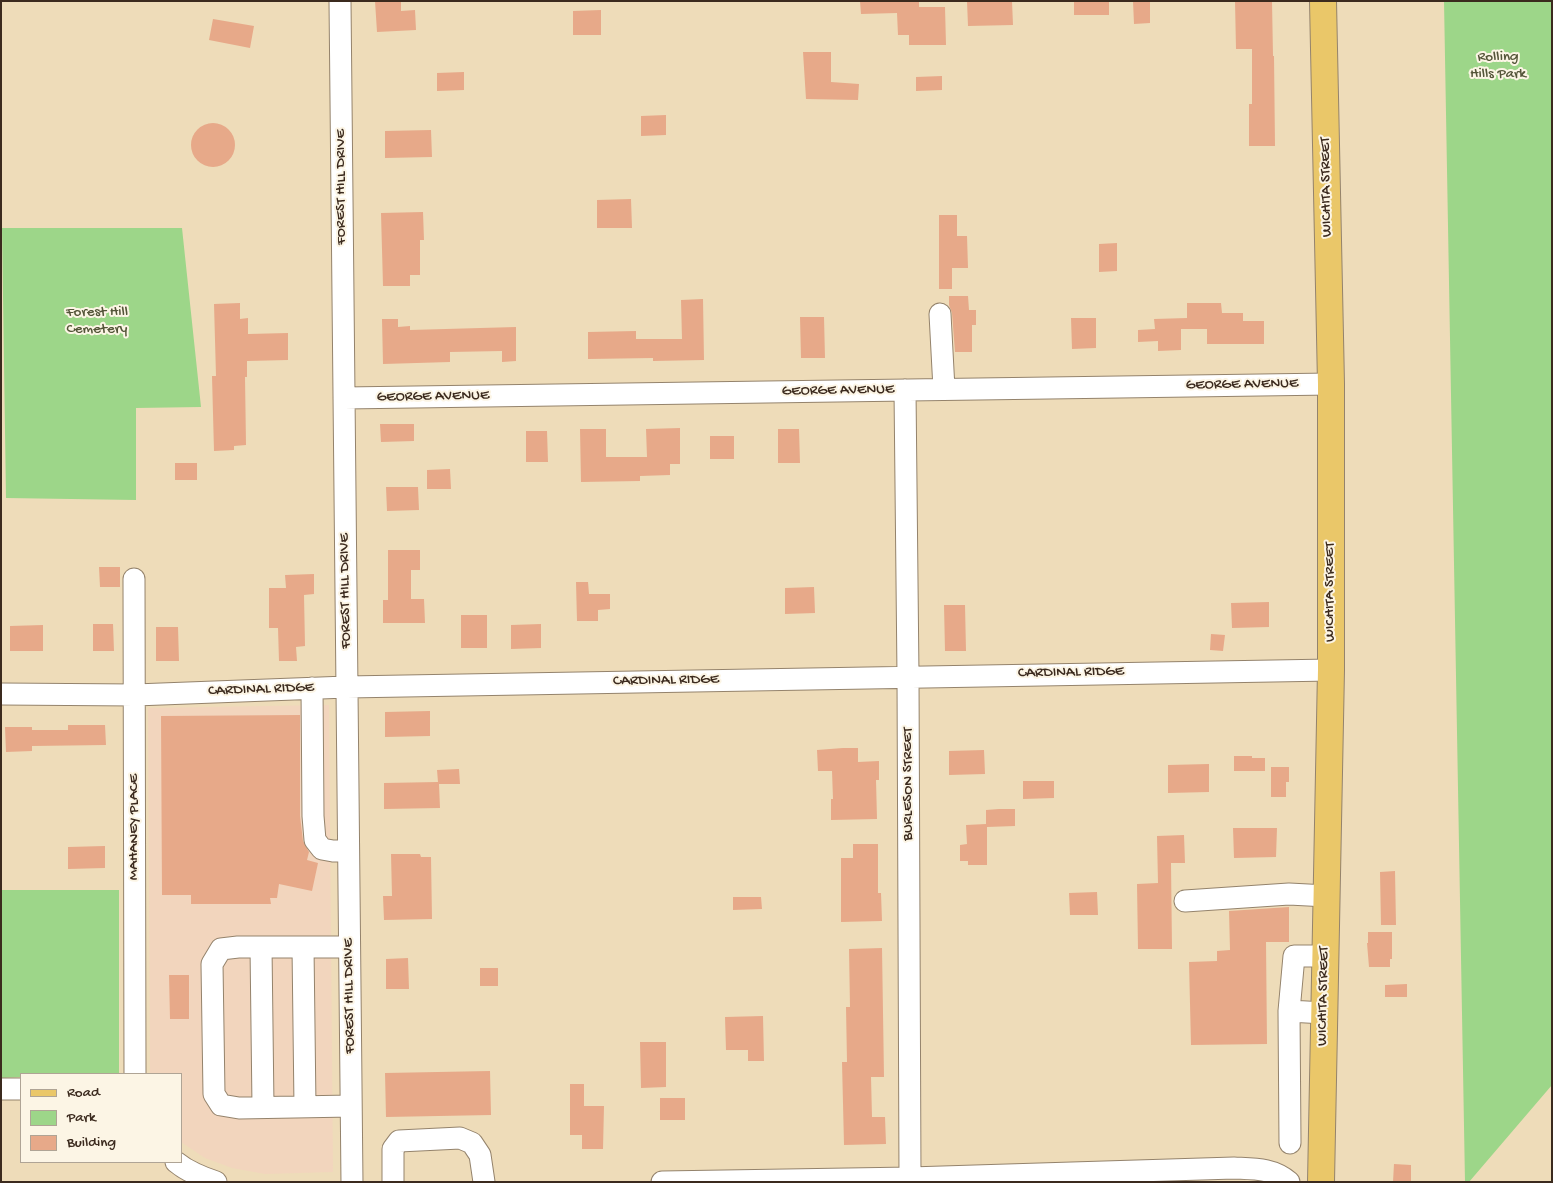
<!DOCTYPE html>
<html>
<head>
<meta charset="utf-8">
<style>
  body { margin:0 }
  #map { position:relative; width:1553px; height:1183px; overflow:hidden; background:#eedcb9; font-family:"Gochi Hand",sans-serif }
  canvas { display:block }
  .frame { position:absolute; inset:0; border:2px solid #3b2a1e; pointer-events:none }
  .legend { position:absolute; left:20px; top:1073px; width:162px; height:90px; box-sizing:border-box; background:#fcf5e5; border:1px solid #afa495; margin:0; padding:6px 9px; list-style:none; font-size:15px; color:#3b2a1e }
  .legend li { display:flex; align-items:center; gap:10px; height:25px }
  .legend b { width:25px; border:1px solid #afa495 }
</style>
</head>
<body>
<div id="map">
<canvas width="1553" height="1183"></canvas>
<div class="frame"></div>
<ul class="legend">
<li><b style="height:6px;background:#eac769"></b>Road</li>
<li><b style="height:14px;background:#9dd689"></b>Park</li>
<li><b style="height:14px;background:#e7a989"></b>Building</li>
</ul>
</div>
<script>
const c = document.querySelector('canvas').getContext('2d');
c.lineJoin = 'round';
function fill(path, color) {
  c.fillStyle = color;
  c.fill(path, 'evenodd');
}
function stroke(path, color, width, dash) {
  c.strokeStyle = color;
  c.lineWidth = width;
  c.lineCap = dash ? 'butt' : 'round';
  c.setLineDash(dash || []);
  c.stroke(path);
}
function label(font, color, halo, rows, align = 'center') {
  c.font = font + ' "Gochi Hand",sans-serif';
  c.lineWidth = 4;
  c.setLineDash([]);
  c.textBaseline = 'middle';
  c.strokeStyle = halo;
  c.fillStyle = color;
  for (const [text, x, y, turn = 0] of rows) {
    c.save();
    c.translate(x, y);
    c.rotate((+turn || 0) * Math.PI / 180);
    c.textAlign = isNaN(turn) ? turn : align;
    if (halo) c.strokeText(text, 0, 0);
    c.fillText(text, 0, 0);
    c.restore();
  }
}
fill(new Path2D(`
  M329 705 333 1172 265 1174 232 1168 205 1158 181 1142V1074H150L148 708Z`), '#f2d5bd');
fill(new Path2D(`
  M1444 1H1552V1085L1469 1182H1465Z
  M2 228H182L201 407 136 408V500L6 498Z
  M1 890H119V1074H21V1077L1 1078Z`), '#9dd689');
fill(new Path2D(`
  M375 1H401V11L415 10 416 30 377 32Z
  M860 1H919V7H945L946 45H909V35H898L897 13 861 14Z
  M967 1H1012L1013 25 968 26Z
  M1074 1H1109V15H1074Z
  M1133 1H1150V23L1134 24Z
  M1235 1H1272L1273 56H1274L1275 146H1249V104H1252V49H1236Z
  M601 10V35H573V11Z
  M213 19 254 26 250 48 209 40Z
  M803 52H831V82L859 84 858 100 806 99Z
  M464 72V90L437 91V73Z
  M942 76V90L916 91V77Z
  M666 115V135L641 136V116Z
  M191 145a22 22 0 1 1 44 0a22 22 0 1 1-44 0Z
  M431 130 432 157 385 158V131Z
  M631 199 632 228H597V200Z
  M423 212 424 240H420V275H410V286H383L381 213Z
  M939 215H957V236H967L968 268H952V289H939Z
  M1117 243V271L1099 272V244Z
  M949 296H968L969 310H976V325H972V352H955L952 313 949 305Z
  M703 299 704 360 653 361V358L588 359V332L636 331V339H682L681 300Z
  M240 303V319L248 318V334L288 333V360L247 361V377H245L246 445 234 446V450L214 451 212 376H216L214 304Z
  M1187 303H1221L1222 313H1243V321H1264V344H1207V329H1181V350L1158 351V341L1138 342V330L1155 329 1154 319 1187 318Z
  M800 317H824L825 358H801Z
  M1071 318H1096V348L1072 349Z
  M382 319H398V327L410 326V330L516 327V361L502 362V351L450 352V362L383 364Z
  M380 424H414V441L381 442Z
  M680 428V464H670V475L640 476V481L581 482 580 429H606V457H647L646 429Z
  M778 429H799L800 463H778Z
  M526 431H547L548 462H526Z
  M710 436H734V459H710Z
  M175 463H197V480H175Z
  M450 469 451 489H427V470Z
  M386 487H418L419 510 387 511Z
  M388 550H420V570H411V599H424L425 623H383V600H388Z
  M99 567H120V587H100Z
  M314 574V594L304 595 305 646 296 647 297 661H279L278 628H269V588H286L285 575Z
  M576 582H588L589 594H610V609L598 610V621H577Z
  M814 587 815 613 785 614V588Z
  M1269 602V627L1232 628 1231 603Z
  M944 605H965L966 651H945Z
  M461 615H487V648H461Z
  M93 624H113L114 651H93Z
  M541 624V648L511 649V625Z
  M43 625V651H10V626Z
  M156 627H178L179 661H156Z
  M1211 634 1225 635 1223 651 1210 650Z
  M430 711V736L385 737V712Z
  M300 715V816L303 841 309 852 307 860 318 863 312 891 279 884 277 898H270L271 904H191V895H162L161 716Z
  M68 725H105L106 745 32 746V751L6 752 5 727H32V730H68Z
  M843 748H858V762L879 761V780H876L877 819 831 820V799H833L832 771H818L817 750Z
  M984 750 985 774 949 775V751Z
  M1234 756H1252V758H1265V771H1234Z
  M1209 764V792L1168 793V765Z
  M1271 767H1289V782H1286V797H1271Z
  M459 769 460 784H439L440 808 384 809V783L438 782 437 770Z
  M1023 781H1054V798L1023 799Z
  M999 809H1015V826L987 827V865H968V861H960V845L967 844 966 825 986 824V810Z
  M1233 828H1277L1276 857 1234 858Z
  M1184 835 1185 863H1171L1172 949H1138L1137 884 1158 883 1157 836Z
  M853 844H878V893H881L882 921 841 922V858H853Z
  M105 846V868L68 869V847Z
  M391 854H420L421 857H431L432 919 384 920 383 896H392Z
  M1395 871 1396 925H1381L1380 872Z
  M1097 892 1098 915H1070L1069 893Z
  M733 897H761L762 909 733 910Z
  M1289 907V942H1266L1267 1044 1191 1045 1189 962 1217 961V951L1230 950 1229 911Z
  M1368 932H1392V959H1390V967H1369L1367 943H1368Z
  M882 948 884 1077H871L872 1117H885L886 1144 844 1145 842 1062H847L846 1007H850L849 949Z
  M408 958 409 989H386V959Z
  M480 968H498V986H480Z
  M169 975H189V1019H170Z
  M1407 984V997H1385V985Z
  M763 1016 764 1061H748V1050H726L725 1017Z
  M640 1042H666V1087L641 1088Z
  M490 1071 491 1115 386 1117 385 1073Z
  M570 1084H584V1106H604L603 1149H582V1135H570Z
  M660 1098H685V1120H660Z
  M1394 1164 1411 1165V1182H1393Z`), '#e7a989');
const minor = new Path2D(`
  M340 1 352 1182
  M940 314 944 389
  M905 390 908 676 910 1178
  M344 398 1331 384
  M134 579 135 1074
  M312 688 313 816 315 840 322 849 333 851H348
  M1 694 135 695 347 687 1331 670
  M1185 901 1289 894 1327 896
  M261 947 263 1107
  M303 947 305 1107
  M349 947H238L221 949 212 964 214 1094 221 1105 239 1108 351 1106
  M1289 1011 1294 956H1325
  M1 1089H21
  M1290 1143 1289 1011 1324 1013
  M176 1162C188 1172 202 1177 216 1182
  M393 1182V1149L399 1141 460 1138 472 1143 480 1155 484 1182
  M662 1182 910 1178 1234 1168C1254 1169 1273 1168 1289 1182`);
const major = new Path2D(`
  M1321 1182 1331 670V384L1323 1`);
stroke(minor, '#94836c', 23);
stroke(major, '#94836c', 28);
stroke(minor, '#fff', 21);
stroke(major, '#eac769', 26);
label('15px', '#545539', '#fcf5e5', [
  ["Rolling",1498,58],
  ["Hills Park",1498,75],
  ["Forest Hill",97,313],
  ["Cemetery",97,330]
]);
label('15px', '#3b2a1e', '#fcf5e5', [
  ["FOREST HILL DRIVE",342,187,-90],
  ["WICHITA STREET",1327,187,-91],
  ["GEORGE AVENUE",1242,385,-1],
  ["GEORGE AVENUE",838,391,-1],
  ["GEORGE AVENUE",433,397,-1],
  ["FOREST HILL DRIVE",346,591,-91],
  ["WICHITA STREET",1331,592,-90],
  ["CARDINAL RIDGE",1071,673,-1],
  ["CARDINAL RIDGE",666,681,-1],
  ["CARDINAL RIDGE",261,690,-2],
  ["BURLESON STREET",909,784,-90],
  ["MAHANEY PLACE",135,827,-90],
  ["FOREST HILL DRIVE",350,996,-91],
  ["WICHITA STREET",1324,996,-89]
]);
</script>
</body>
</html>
